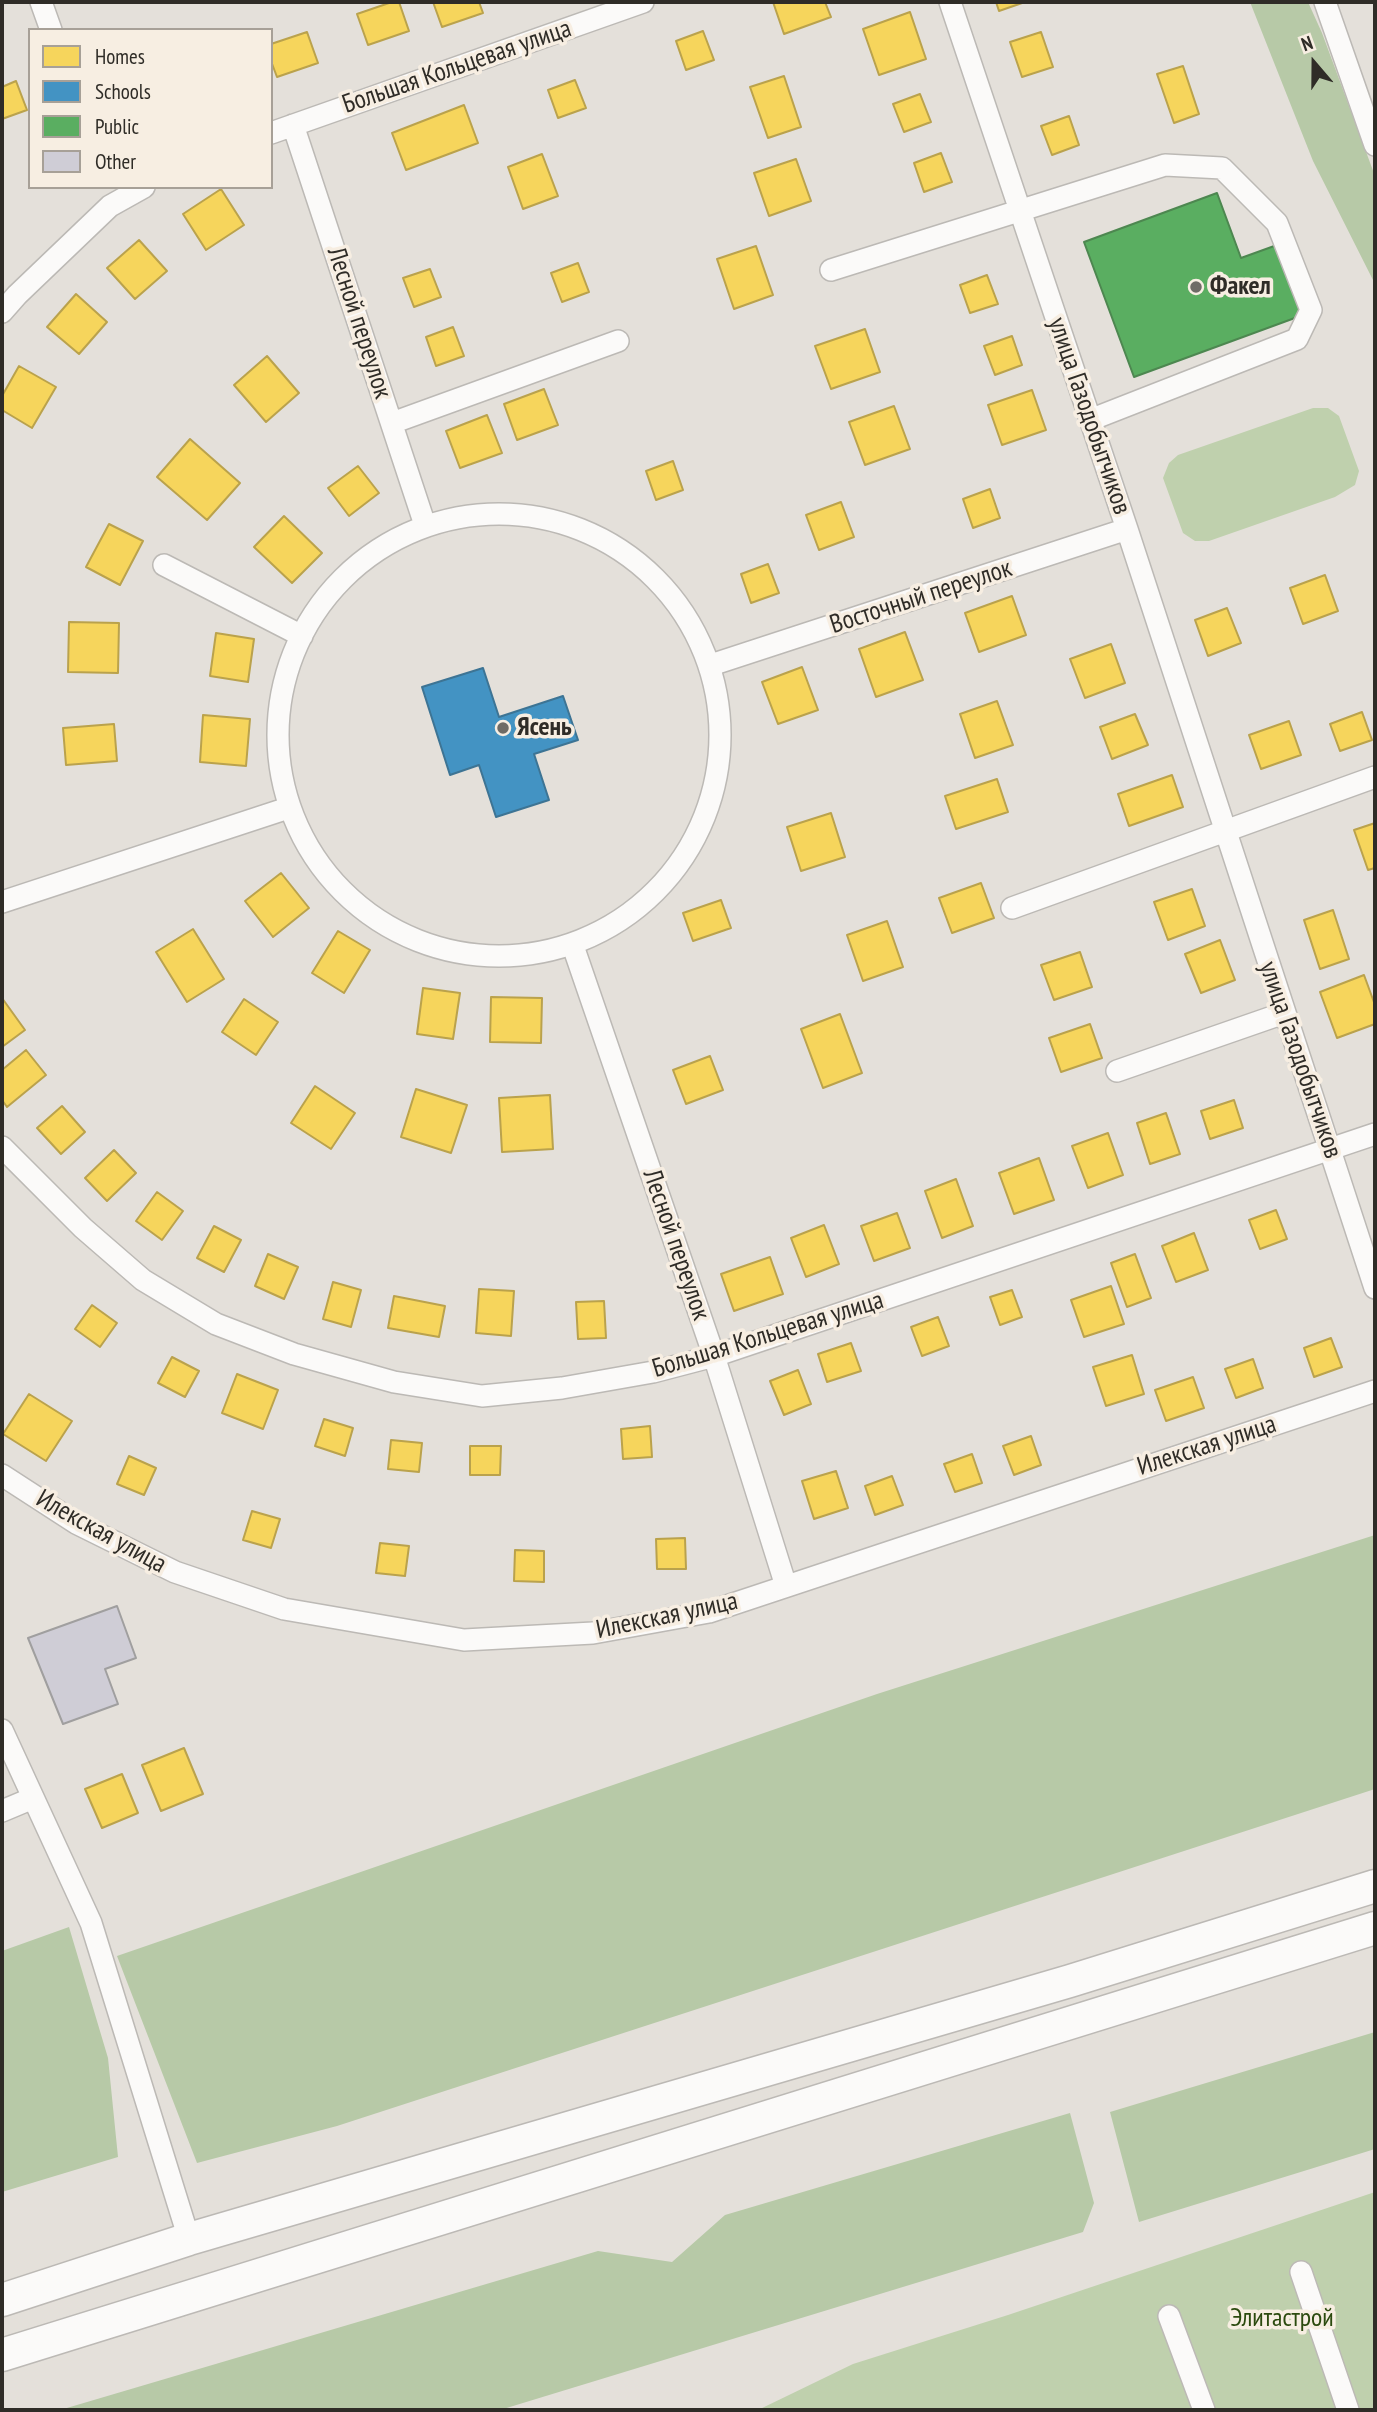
<!DOCTYPE html>
<html>
<head>
<meta charset="utf-8">
<style>
  body { margin:0 }
  #map { position:relative; width:1377px; height:2412px; overflow:hidden; background:#e4e0da; font-family:"PT Sans Narrow",sans-serif }
  canvas { display:block }
  .frame { position:absolute; inset:0; border:4px solid #2f2c27; pointer-events:none }
  .legend { position:absolute; left:28px; top:28px; width:245px; height:161px; box-sizing:border-box; background:#f7eee2; border:2px solid #a7a097; margin:0; padding:9px 12px; list-style:none; font-size:21px; color:#2f2c27 }
  .legend li { display:flex; align-items:center; gap:14px; height:35px }
  .legend b { width:35px; border:2px solid #a7a097 }
  .north { position:absolute; left:1279px; top:28px; width:70px; height:70px; -webkit-text-stroke:5px #f7eee2; paint-order:stroke; rotate:340deg; font-size:19px; font-weight:700; line-height:28px; text-align:center; color:#2f2c27 }
  .north::after { content:''; display:block; margin:auto; width:24px; height:32px; background:#2f2c27; clip-path:polygon(50% 0,100% 100%,50% 72%,0 100%) }
</style>
</head>
<body>
<div id="map">
<canvas width="1377" height="2412"></canvas>
<div class="frame"></div>
<ul class="legend">
<li><b style="height:19px;background:#f6d55c"></b>Homes</li>
<li><b style="height:19px;background:#4393c3"></b>Schools</li>
<li><b style="height:19px;background:#5aae61"></b>Public</li>
<li><b style="height:19px;background:#cfcdd6"></b>Other</li>
</ul>
<div class="north">N</div>
</div>
<script>
const c = document.querySelector('canvas').getContext('2d');
c.lineJoin = 'round';
function fill(path, color) {
  c.fillStyle = color;
  c.fill(path, 'evenodd');
}
function stroke(path, color, width, dash) {
  c.strokeStyle = color;
  c.lineWidth = width;
  c.lineCap = dash ? 'butt' : 'round';
  c.setLineDash(dash || []);
  c.stroke(path);
}
function label(font, color, halo, rows, align = 'center') {
  c.font = font + ' "PT Sans Narrow",sans-serif';
  c.lineWidth = 7;
  c.setLineDash([]);
  c.textBaseline = 'middle';
  c.strokeStyle = halo;
  c.fillStyle = color;
  for (const [text, x, y, turn = 0] of rows) {
    c.save();
    c.translate(x, y);
    c.rotate((+turn || 0) * Math.PI / 180);
    c.textAlign = isNaN(turn) ? turn : align;
    if (halo) c.strokeText(text, 0, 0);
    c.fillText(text, 0, 0);
    c.restore();
  }
}
fill(new Path2D(`
  M1313 408H1328L1339 416 1359 471 1355 485 1335 497 1209 541H1195L1183 533 1163 478 1169 463 1178 455Z
  M1375 2192V2410H758L853 2364 1008 2315Z`), '#bfd0ad');
fill(new Path2D(`
  M1250 2H1308L1322 33 1375 176V284L1313 161Z
  M1375 1535V1789L337 2126 197 2163 117 1956 877 1694Z
  M69 1927 108 2058 118 2157 2 2192V1951Z
  M1375 2032V2149L1139 2222 1110 2112Z
  M1070 2113 1094 2203 1083 2232 500 2410H60L598 2251 672 2262 725 2215Z`), '#b7c9a7');
const homes = new Path2D(`
  M392 2H399L409 31 368 45 357 14Z
  M433 2H479L483 13 442 27Z
  M773 2H825L831 17 784 34Z
  M996 2H1025L999 11Z
  M910 12 926 59 879 75 863 29Z
  M703 31 714 60 686 70 676 41Z
  M307 32 318 63 277 77 271 61V44Z
  M1041 32 1053 67 1022 77 1010 42Z
  M1183 66 1199 114 1174 123 1157 74Z
  M784 76 801 127 768 138 750 87Z
  M575 80 586 108 558 118 548 90Z
  M16 81 27 110 2 119V87Z
  M920 94 931 122 904 132 893 104Z
  M464 105 478 143 406 170 392 133Z
  M1069 116 1079 145 1052 155 1041 126Z
  M941 153 952 182 924 192 914 163Z
  M542 154 558 196 523 209 508 167Z
  M796 159 811 201 769 216 754 173Z
  M221 189 244 225 206 250 183 214Z
  M139 240 167 271 135 299 107 268Z
  M756 246 773 295 734 309 717 259Z
  M578 263 589 292 562 302 551 273Z
  M430 269 441 297 414 307 403 278Z
  M987 275 998 304 970 313 960 285Z
  M76 294 107 322 79 354 47 327Z
  M453 327 464 356 436 366 426 337Z
  M865 329 880 372 831 389 815 346Z
  M1012 336 1022 365 995 375 984 346Z
  M267 356 299 393 266 422 234 385Z
  M19 366 56 387 32 428 2 410V396Z
  M544 389 558 425 517 440 504 404Z
  M1032 390 1046 430 1002 445 988 405Z
  M894 406 910 449 865 465 849 422Z
  M487 415 502 453 460 468 446 431Z
  M190 439 240 483 207 520 157 477Z
  M673 461 683 490 656 500 646 471Z
  M358 466 379 493 349 516 328 488Z
  M990 489 1000 518 973 528 963 499Z
  M841 502 854 537 819 550 806 515Z
  M284 516 322 553 292 583 254 547Z
  M109 524 143 541 120 585 86 567Z
  M768 564 779 593 751 603 741 574Z
  M1325 575 1338 611 1303 624 1290 588Z
  M1012 596 1026 635 979 652 965 613Z
  M1227 608 1241 643 1208 656 1195 620Z
  M69 622 119 623 118 673 68 672Z
  M905 632 923 680 876 697 859 649Z
  M216 633 254 639 248 682 210 676Z
  M1111 644 1125 683 1085 698 1070 659Z
  M802 667 818 710 778 724 762 682Z
  M997 701 1013 745 975 758 960 714Z
  M1362 712 1372 740 1340 751 1330 724Z
  M1135 714 1148 745 1112 759 1100 727Z
  M203 715 250 719 246 766 200 762Z
  M1289 721 1301 755 1261 769 1249 735Z
  M114 724 117 761 66 765 63 728Z
  M1172 775 1183 807 1129 826 1118 794Z
  M997 779 1008 812 956 829 945 796Z
  M831 813 845 857 801 871 787 827Z
  M1375 823V868L1368 870 1354 830Z
  M281 873 309 908 273 937 245 901Z
  M981 883 994 918 952 933 939 898Z
  M1192 889 1205 926 1168 940 1154 902Z
  M721 900 731 928 693 941 683 913Z
  M1333 910 1349 959 1320 969 1304 920Z
  M887 921 903 967 863 981 847 935Z
  M193 929 224 979 187 1002 156 952Z
  M338 931 370 950 344 993 312 973Z
  M1220 940 1235 980 1201 993 1185 954Z
  M1080 952 1092 987 1054 1000 1041 965Z
  M1364 975 1375 1005V1024L1337 1038 1320 992Z
  M423 988 460 993 453 1039 417 1034Z
  M491 997 542 998 541 1043 490 1042Z
  M2 998 25 1030 2 1047Z
  M244 999 278 1022 256 1055 222 1032Z
  M840 1014 862 1073 823 1088 801 1029Z
  M1090 1024 1102 1058 1061 1072 1049 1038Z
  M26 1050 46 1075 7 1107 2 1100V1070Z
  M710 1056 723 1090 686 1104 673 1070Z
  M315 1086 355 1113 331 1149 291 1123Z
  M416 1089 467 1105 451 1153 401 1137Z
  M550 1095 553 1149 502 1152 499 1098Z
  M1234 1100 1243 1128 1210 1139 1201 1111Z
  M62 1106 85 1132 61 1154 37 1128Z
  M1166 1113 1180 1154 1150 1164 1137 1123Z
  M1108 1133 1123 1175 1088 1188 1072 1146Z
  M114 1150 136 1173 107 1201 85 1178Z
  M1039 1158 1054 1200 1014 1214 999 1173Z
  M956 1179 973 1226 942 1238 925 1191Z
  M157 1192 183 1211 162 1240 136 1221Z
  M1276 1210 1287 1239 1260 1249 1249 1220Z
  M897 1213 910 1248 874 1261 861 1226Z
  M824 1225 839 1264 806 1277 791 1238Z
  M214 1226 241 1240 224 1272 197 1258Z
  M1194 1233 1208 1270 1176 1282 1162 1246Z
  M268 1254 298 1267 284 1299 255 1286Z
  M1135 1254 1151 1298 1127 1307 1111 1263Z
  M770 1257 783 1294 734 1311 721 1274Z
  M333 1282 361 1290 351 1327 323 1319Z
  M1111 1286 1124 1324 1084 1337 1071 1300Z
  M479 1289 514 1291 511 1336 476 1333Z
  M1012 1290 1022 1317 1000 1325 990 1297Z
  M394 1296 445 1306 439 1337 388 1328Z
  M604 1301 606 1338 578 1339 576 1302Z
  M92 1305 117 1323 100 1347 75 1329Z
  M938 1317 949 1346 922 1356 911 1327Z
  M1331 1338 1342 1367 1314 1377 1304 1348Z
  M851 1343 861 1371 827 1382 818 1354Z
  M1132 1355 1144 1394 1106 1406 1093 1367Z
  M172 1357 199 1371 185 1397 158 1383Z
  M1253 1359 1263 1388 1236 1398 1225 1369Z
  M798 1370 811 1404 784 1415 770 1381Z
  M237 1374 278 1390 263 1429 222 1413Z
  M1193 1377 1204 1408 1166 1421 1155 1390Z
  M29 1394 72 1421 46 1461 3 1434Z
  M324 1419 353 1428 345 1456 315 1446Z
  M650 1426 652 1457 623 1459 621 1429Z
  M1031 1436 1041 1465 1014 1475 1003 1446Z
  M391 1440 422 1443 419 1472 388 1469Z
  M470 1446H501L500 1475H470Z
  M972 1454 982 1483 955 1492 944 1464Z
  M129 1456 156 1468 144 1495 117 1484Z
  M836 1471 848 1508 814 1519 802 1481Z
  M892 1476 903 1505 875 1515 865 1486Z
  M252 1511 280 1519 271 1548 243 1540Z
  M685 1538 686 1569H657L656 1539Z
  M380 1543 409 1546 405 1576 376 1573Z
  M515 1550 544 1551V1582L514 1581Z
  M184 1748 203 1794 161 1811 142 1765Z
  M122 1774 138 1813 102 1828 85 1789Z`);
fill(homes, '#f6d55c');
stroke(homes, '#baa24c', 2);
const schools = new Path2D(`
  M483 668 499 717 563 696 578 740 534 754 549 800 496 817 479 765 450 775 422 687Z`);
fill(schools, '#4393c3');
stroke(schools, '#3d7494', 2);
const public = new Path2D(`
  M1217 193 1241 258 1277 245 1303 315 1134 377 1084 242Z`);
fill(public, '#5aae61');
stroke(public, '#4d8750', 2);
const building = new Path2D(`
  M117 1606 136 1658 105 1669 118 1704 63 1724 28 1638Z`);
fill(building, '#cfcdd6');
stroke(building, '#a09f9f', 2);
const minor = new Path2D(`
  M41 2 51 30
  M950 2 1127 529 1375 1288
  M1325 2 1375 145
  M293 125 424 522
  M271 133 643 2
  M831 270 1165 165 1222 168 1277 223 1311 310 1297 339 1090 420
  M2 312 17 295 110 206 144 187
  M392 423 618 341
  M278 735a221 221 0 1 1 442 0a221 221 0 1 1-442 0Z
  M164 565 302 636
  M714 664 1127 529
  M2 902 285 809
  M1012 908 1375 777
  M573 946 714 1356 786 1586
  M1117 1071 1284 1013
  M2 1147 83 1228 143 1280 216 1324 294 1354 394 1382 482 1396 562 1388 653 1372 714 1356 1375 1134
  M2 1475 76 1523 175 1572 284 1609 464 1640 593 1633 709 1612 1375 1391
  M2 1730 91 1923 189 2239
  M2 1811 33 1798
  M1301 2272 1348 2410
  M1169 2316 1204 2410`);
const highway = new Path2D(`
  M2 2300 189 2239 1070 1981 1375 1886
  M2 2355 1375 1928`);
stroke(minor, '#bcb9b5', 24);
stroke(highway, '#bcb9b5', 35);
stroke(minor, '#fbfaf9', 21);
stroke(highway, '#fbfaf9', 32);
for (const [x, y, r, color] of [
  [1196,287,7,"#6e6b66"],
  [503,728,7,"#6e6b66"]
]) {
  const dot = new Path2D();
  dot.arc(x, y, r, 0, 2 * Math.PI);
  c.fillStyle = color;
  c.fill(dot);
  stroke(dot, '#f7eee2', 2.5);
}
label('26px', '#2f2c27', '#f7eee2', [
  ["Большая Кольцевая улица",457,67,-19],
  ["Лесной переулок",359,323,72],
  ["улица Газодобытчиков",1089,416,71],
  ["Восточный переулок",921,597,-18],
  ["улица Газодобытчиков",1300,1060,71],
  ["Лесной переулок",676,1245,71],
  ["Большая Кольцевая улица",768,1335,-17],
  ["Илекская улица",1207,1446,-18],
  ["Илекская улица",101,1532,29],
  ["Илекская улица",667,1616,-12]
]);
label('bold 26px', '#2f2c27', '#f7eee2', [
  ["Факел",1210,287],
  ["Ясень",517,728]
], 'left');
label('26px', '#2b4a0e', '#f7eee2', [
  ["Элитастрой",1282,2319]
]);
</script>
</body>
</html>
